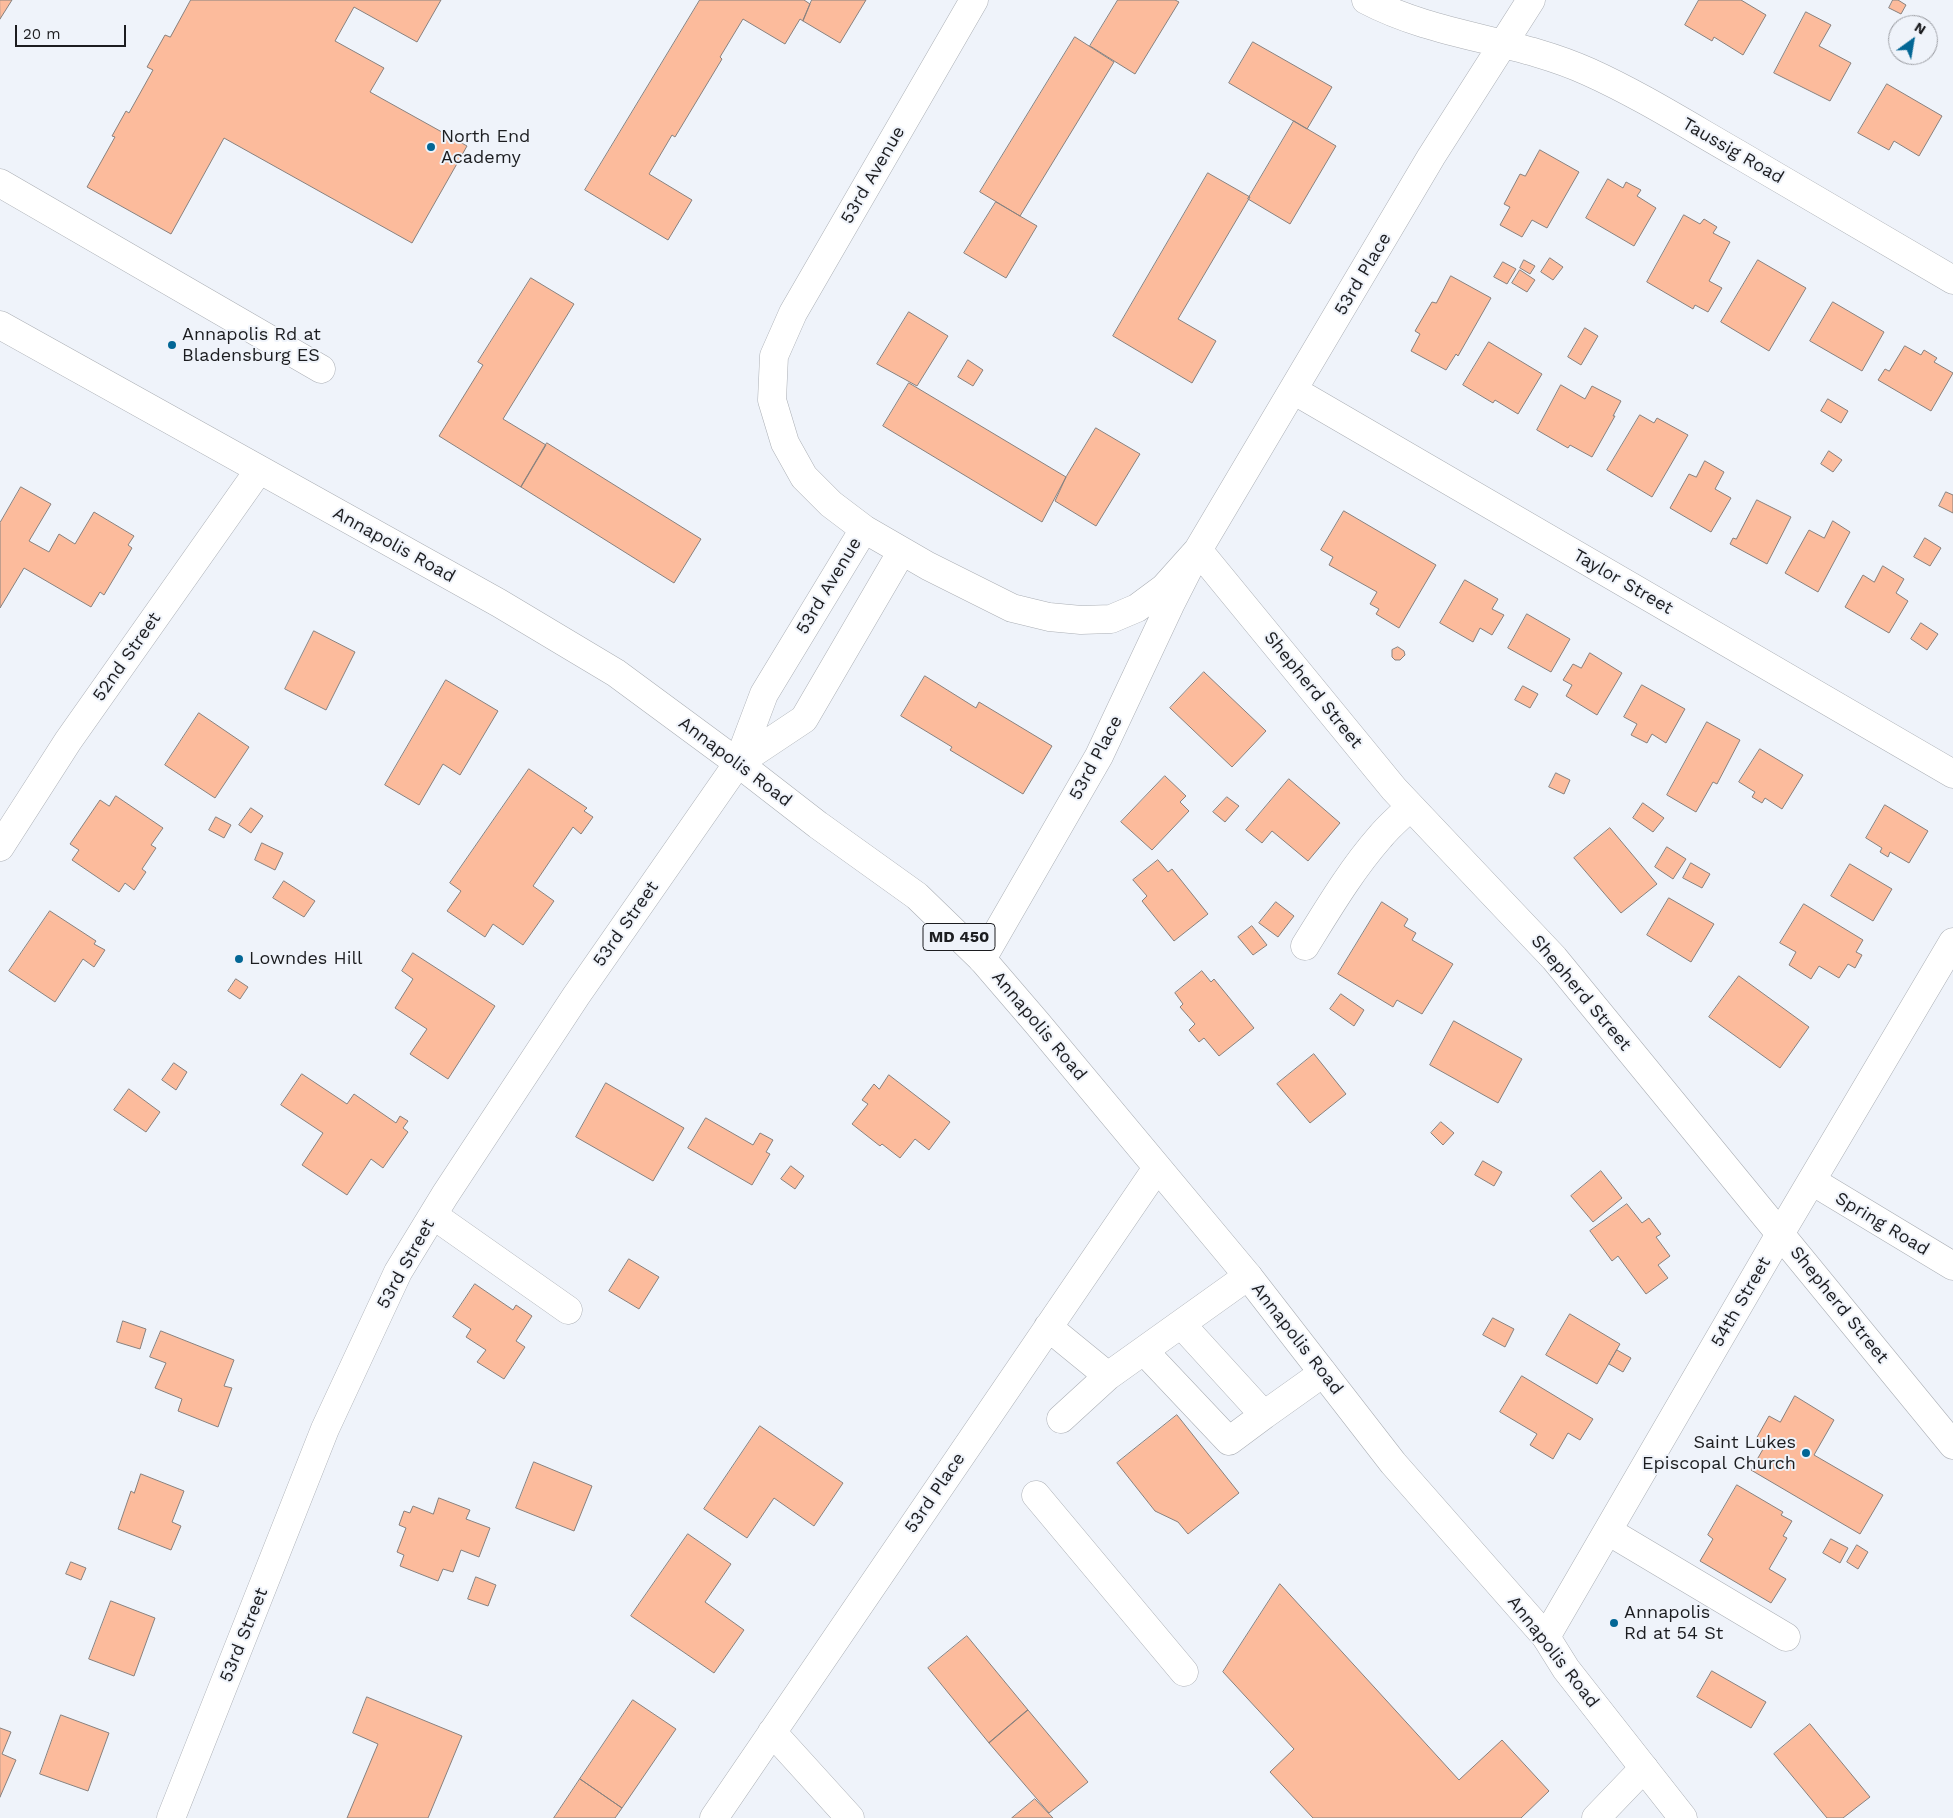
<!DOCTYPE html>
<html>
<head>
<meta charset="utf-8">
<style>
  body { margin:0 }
  #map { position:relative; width:1953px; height:1818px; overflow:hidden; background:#eff3fa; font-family:"Work Sans",sans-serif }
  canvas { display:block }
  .north { position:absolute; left:1888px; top:15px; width:50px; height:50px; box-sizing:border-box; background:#eff3fa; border:1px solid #9b9da3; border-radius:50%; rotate:32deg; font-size:14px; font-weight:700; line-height:20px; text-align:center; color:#1c1d20 }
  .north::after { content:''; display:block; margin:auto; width:18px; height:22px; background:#026695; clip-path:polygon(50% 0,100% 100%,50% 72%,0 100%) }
  .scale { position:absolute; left:15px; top:25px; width:111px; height:22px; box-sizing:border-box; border:2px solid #1c1d20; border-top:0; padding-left:6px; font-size:15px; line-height:18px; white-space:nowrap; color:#1c1d20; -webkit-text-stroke:4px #eff3fa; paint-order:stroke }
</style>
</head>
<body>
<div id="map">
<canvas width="1953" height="1818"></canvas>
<div class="north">N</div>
<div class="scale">20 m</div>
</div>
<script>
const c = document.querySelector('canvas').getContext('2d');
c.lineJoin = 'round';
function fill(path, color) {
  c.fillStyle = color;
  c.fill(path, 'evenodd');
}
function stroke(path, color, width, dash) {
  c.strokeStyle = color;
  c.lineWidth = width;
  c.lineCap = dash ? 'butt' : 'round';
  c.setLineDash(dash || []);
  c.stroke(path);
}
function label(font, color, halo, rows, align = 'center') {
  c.font = font + ' "Work Sans",sans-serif';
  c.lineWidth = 4;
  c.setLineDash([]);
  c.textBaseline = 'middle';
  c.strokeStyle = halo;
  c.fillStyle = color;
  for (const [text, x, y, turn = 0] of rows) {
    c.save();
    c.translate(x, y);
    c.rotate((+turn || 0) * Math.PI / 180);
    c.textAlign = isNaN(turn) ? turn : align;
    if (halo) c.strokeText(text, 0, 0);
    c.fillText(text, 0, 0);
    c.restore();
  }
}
const building = new Path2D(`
  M0 0H12L0 19Z
  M191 0H441L417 42 354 7 335 41 384 68 370 92 467 146 412 243 224 138 171 234 87 187 115 137 112 136 126 111 129 113 153 70 147 67 165 35 170 37Z
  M700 0H804L810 4 803 21 800 19 785 44 743 19 720 57 722 59 675 137 672 135 649 174 692 200 668 240 585 190Z
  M812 0H866L840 43 803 21Z
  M1118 0H1175L1179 2 1135 74 1090 46Z
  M1699 0H1741L1766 15 1743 55 1714 37 1712 41 1685 25Z
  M1893 0H1898L1906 5 1901 14 1889 8Z
  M1806 12 1831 25 1819 46 1851 63 1830 101 1774 73Z
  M1075 37 1114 62 1020 216 980 192Z
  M1253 42 1332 87 1307 129 1229 83Z
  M1887 84 1942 116 1919 156 1894 141 1889 150 1858 133Z
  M1294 121 1336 146 1290 224 1248 199Z
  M1540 150 1579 172 1547 228 1532 220 1522 237 1500 225 1510 207 1504 204 1520 174 1525 176Z
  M1208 173 1250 197 1178 319 1216 341 1192 383 1113 336Z
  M1608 179 1623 188 1626 182 1641 190 1637 196 1656 208 1634 246 1586 218Z
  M996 202 1037 226 1006 278 964 253Z
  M1684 215 1700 224 1704 219 1717 227 1713 233 1730 242 1709 281 1722 288 1708 312 1695 305 1693 309 1647 282Z
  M1550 258 1563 267 1553 280 1541 272Z
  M1524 260 1535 266 1530 274 1520 268Z
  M1758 260 1806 288 1769 351 1721 322Z
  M1503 262 1516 269 1507 284 1494 277Z
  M1520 270 1535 280 1527 292 1512 283Z
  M1451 276 1491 298 1458 356 1456 354 1446 370 1411 351 1420 334 1415 331 1432 302 1436 303Z
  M531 278 574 304 503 419 546 445 521 487 439 436 483 365 478 362Z
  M1833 302 1884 332 1862 371 1810 341Z
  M909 312 948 336 917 386 877 364Z
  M1585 328 1598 336 1581 365 1568 357Z
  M1489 342 1542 374 1518 414 1495 400 1493 403 1463 385Z
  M1905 346 1921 355 1924 350 1937 358 1934 362 1953 373 1931 411 1878 380 1885 369 1889 371Z
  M968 360 983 370 973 386 958 377Z
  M909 383 1066 477 1042 522 883 426Z
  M1561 385 1585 399 1592 386 1621 401 1613 416H1615L1592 457 1570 445 1568 448 1537 430Z
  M1828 399 1848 411 1841 423 1821 411Z
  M1640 415 1654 423 1657 418 1688 435 1652 497 1607 470Z
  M1096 428 1140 454 1096 526 1055 501 1066 477Z
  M547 443 701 539 674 583 521 487Z
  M1829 451 1842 460 1833 472 1821 464Z
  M1705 461 1724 472 1715 489 1731 498 1711 532 1670 508 1689 474 1696 477Z
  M21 487 51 504 29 541 49 552 59 534 75 544 94 512 134 536 128 545 132 548 104 595 100 592 91 607 24 568 0 608V523Z
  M1946 492 1953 495V513L1939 506Z
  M1757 500 1791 517 1767 564 1730 544 1733 538 1736 539Z
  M1344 511 1436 565 1399 628 1376 614 1379 609 1370 604 1377 592 1329 565 1333 557 1321 550Z
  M1833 521 1850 532 1818 592 1785 573 1809 530 1824 538Z
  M1925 538 1941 548 1930 566 1914 557Z
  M1883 566 1904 579 1896 593 1908 601 1889 633 1845 607 1863 575 1874 582Z
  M1465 580 1498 599 1492 609 1504 615 1492 635 1480 628 1473 642 1440 623Z
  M1527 614 1570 639 1551 672 1508 648Z
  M1921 623 1938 634 1927 650 1911 639Z
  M314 631 355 652 326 710 285 689Z
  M1398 647 1404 651 1405 655 1400 660H1395L1392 657V650Z
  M1590 653 1622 673 1597 715 1566 696 1572 685 1563 680 1573 664 1581 668Z
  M1204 672 1266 731 1232 767 1170 708Z
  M925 676 976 708 979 702 1052 746 1023 794 950 750 952 747 901 716Z
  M446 680 498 711 460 775 443 764 419 805 385 785Z
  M1642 685 1685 709 1666 743 1652 734 1647 743 1631 735 1637 724 1624 717Z
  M1523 686 1538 694 1530 708 1515 700Z
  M199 713 249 747 215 798 165 765Z
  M1707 722 1740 740 1717 784 1713 782 1696 812 1667 795Z
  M1760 749 1803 775 1782 809 1765 798 1762 803 1752 797 1755 792 1739 782Z
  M529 769 587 808 584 811 593 817 581 834 573 827 533 886 554 901 523 945 493 924 485 937 447 911 461 891 450 883Z
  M1556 773 1570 780 1564 794 1549 787Z
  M1165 776 1186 796 1180 802 1189 811 1152 850 1121 822Z
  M1289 779 1340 823 1308 861 1272 831 1262 843 1246 830Z
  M116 796 163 828 151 845 156 848 142 869 146 872 134 890 125 883 119 892 72 860 79 850 70 844 100 800 109 806Z
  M1227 797 1239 806 1225 822 1213 812Z
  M1643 803 1664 818 1653 832 1633 818Z
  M1885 805 1928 831 1909 863 1890 852 1888 857 1880 852 1882 848 1866 838Z
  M251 808 263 816 251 833 239 825Z
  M216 817 231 825 224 838 209 830Z
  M1610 828 1657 884 1621 913 1574 858Z
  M262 843 283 853 275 870 255 860Z
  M1667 847 1686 859 1673 879 1655 867Z
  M1158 860 1168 872 1172 869 1208 914 1174 941 1142 901 1147 896 1133 880Z
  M1691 863 1710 874 1702 888 1683 878Z
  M1850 864 1892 889 1873 921 1831 896Z
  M284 881 315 901 304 917 273 898Z
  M1669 898 1714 924 1691 962 1647 935Z
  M1276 902 1294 916 1278 937 1259 923Z
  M1382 902 1408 919 1404 926 1416 933 1412 940 1453 964 1422 1014 1397 1000 1393 1007 1338 974Z
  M1804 904 1863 940 1856 952 1862 955 1855 968 1848 964 1839 978 1819 966 1811 979 1789 965 1796 952 1780 943Z
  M50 911 96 941 94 944 105 950 94 967 83 959 55 1002 9 971Z
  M1252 926 1267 945 1253 955 1238 937Z
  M413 953 495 1006 448 1079 410 1054 427 1029 395 1008 413 979 402 971Z
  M1202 971 1211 982 1214 979 1254 1028 1219 1056 1204 1038 1199 1042 1189 1030 1195 1024 1180 1007 1183 1004 1175 993Z
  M1739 976 1809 1027 1780 1068 1709 1017Z
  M236 979 248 987 240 999 228 991Z
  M1341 994 1364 1010 1354 1026 1330 1009Z
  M1454 1021 1522 1059 1498 1103 1430 1065Z
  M1314 1054 1346 1094 1310 1123 1277 1084Z
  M174 1063 187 1072 176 1090 162 1080Z
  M302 1074 347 1104 354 1094 396 1123 400 1116 408 1121 403 1128 408 1132 383 1168 371 1159 347 1195 302 1165 323 1133 281 1105Z
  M889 1075 950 1122 929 1150 915 1139 900 1158 882 1144 880 1146 852 1124 868 1104 862 1100 874 1084 879 1089Z
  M606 1083 684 1128 653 1181 576 1137Z
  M129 1089 160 1112 146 1132 114 1110Z
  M706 1118 753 1145 760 1133 773 1140 766 1152 770 1154 752 1185 688 1148Z
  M1441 1122 1454 1133 1443 1145 1431 1133Z
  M1483 1161 1502 1172 1494 1186 1475 1175Z
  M791 1166 804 1176 795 1189 781 1179Z
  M1601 1171 1622 1198 1593 1222 1571 1196Z
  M1627 1204 1642 1223 1649 1218 1661 1234 1656 1237 1670 1256 1658 1265 1668 1278 1646 1294 1618 1256 1612 1261 1590 1231Z
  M629 1259 659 1277 639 1309 609 1291Z
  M475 1284 513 1310 516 1305 532 1316 516 1341 525 1347 504 1379 477 1362 486 1350 466 1337 471 1329 453 1317Z
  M1570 1314 1620 1344 1597 1384 1546 1355Z
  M1493 1318 1514 1329 1505 1347 1483 1335Z
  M123 1321 146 1329 140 1349 117 1342Z
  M161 1331 234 1360 224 1386 232 1388 218 1427 178 1411 182 1399 155 1388 166 1363 150 1357Z
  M1617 1350 1631 1358 1623 1372 1609 1364Z
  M1522 1376 1593 1419 1580 1440 1568 1433 1553 1459 1530 1445 1537 1434 1500 1412Z
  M1795 1396 1834 1420 1814 1455 1883 1495 1860 1534 1751 1470 1766 1444 1756 1439 1769 1416 1780 1422Z
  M1177 1415 1239 1493 1188 1534 1178 1522 1155 1511 1117 1463Z
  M760 1426 843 1483 814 1526 774 1498 747 1538 704 1509Z
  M534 1462 592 1486 574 1531 516 1508Z
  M141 1474 184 1491 172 1522 181 1526 171 1550 118 1529 131 1491 134 1493Z
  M1737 1485 1783 1512 1781 1515 1792 1521 1783 1536 1787 1538 1769 1569 1786 1579 1771 1603 1700 1561 1713 1539 1708 1535Z
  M439 1498 470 1510 466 1519 490 1528 479 1557 461 1550 453 1572 443 1569 438 1581 400 1566 404 1555 397 1552 406 1528 399 1525 404 1511 410 1513 413 1506 433 1514Z
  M688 1534 731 1564 705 1602 744 1630 714 1673 631 1616Z
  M1831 1539 1848 1548 1840 1563 1823 1553Z
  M1857 1545 1868 1552 1858 1569 1847 1562Z
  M71 1562 86 1568 81 1580 66 1574Z
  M476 1577 496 1585 488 1606 468 1599Z
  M1280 1584 1459 1780 1502 1740 1549 1791 1521 1818H1313L1270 1772 1294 1749 1223 1672Z
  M111 1601 155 1618 134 1676 89 1659Z
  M967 1636 1028 1710 989 1743 928 1668Z
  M1712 1671 1766 1702 1751 1728 1697 1697Z
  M367 1697 462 1736 428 1818H347L378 1744 353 1733Z
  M633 1700 676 1729 622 1808 580 1779Z
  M1028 1710 1088 1782 1049 1813 989 1743Z
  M61 1715 109 1733 88 1791 40 1774Z
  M1810 1724 1870 1797 1843 1818H1827L1774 1754Z
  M0 1728 11 1732 2 1754 16 1760 0 1797Z
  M580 1779 622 1808 615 1818H554Z
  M1035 1799 1053 1818H1012Z`);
fill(building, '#fcbb9c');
stroke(building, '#88817e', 1);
const minor = new Path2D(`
  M974 0 793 313 774 356 772 400 785 443 804 477 831 504 864 529 928 566 1012 608 1049 617 1081 620 1111 619 1137 608 1164 588 1198 550 1431 157 1531 0
  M1366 0C1436 37 1517 39 1589 72 1640 95 1689 126 1738 154 1809 196 1881 238 1953 280
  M0 183 321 369
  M1293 390 1953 774
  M738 763 804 719 902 551
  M0 847 68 741 259 470
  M1305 946C1328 909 1351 870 1380 837 1389 826 1400 817 1410 807
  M982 959 1099 756 1170 605 1198 550 1394 789 1554 958 1953 1445
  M1812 1181 1953 1266
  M433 1215 568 1310
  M1181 1324 1264 1415 1323 1373
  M1048 1327 1108 1376 1248 1276
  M1144 1351 1229 1441 1264 1415
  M1061 1419 1108 1376
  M1036 1495 1184 1672
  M1608 1531 1786 1637
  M1546 1637 1780 1234 1953 942
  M772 1732 850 1818
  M171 1818 325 1429 398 1272 445 1195 576 996 738 763 764 694 864 529
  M714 1818 1157 1168
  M1596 1818 1644 1768`);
const major = new Path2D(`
  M0 325 499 603 616 673 738 763 818 825 917 896 982 959 1037 1023 1248 1276 1393 1463 1546 1637 1566 1669 1683 1818`);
stroke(minor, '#abafb5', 29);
stroke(major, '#abafb5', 29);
stroke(minor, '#fff', 28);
stroke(major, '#fff', 28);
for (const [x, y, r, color] of [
  [431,147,5,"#026695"],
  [172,345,5,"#026695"],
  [239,959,5,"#026695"],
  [1806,1453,5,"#026695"],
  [1614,1623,5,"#026695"]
]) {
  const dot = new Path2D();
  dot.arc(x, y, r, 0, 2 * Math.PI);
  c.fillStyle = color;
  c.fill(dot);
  stroke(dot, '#eff3fa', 2);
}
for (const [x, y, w] of [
  [959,937,72]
]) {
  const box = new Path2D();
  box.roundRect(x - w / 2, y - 13.5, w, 27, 4);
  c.fillStyle = '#eff3fa';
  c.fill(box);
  stroke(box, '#1c1d20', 1);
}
label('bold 16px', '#1c1d20', null, [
  ["MD 450",959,937]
]);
label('18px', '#1c1d20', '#eff3fa', [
  ["North End",441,137],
  ["Academy",441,158],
  ["Annapolis Rd at",182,335],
  ["Bladensburg ES",182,356],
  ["Lowndes Hill",249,959],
  ["Saint Lukes",1796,1443,"right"],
  ["Episcopal Church",1796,1464,"right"],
  ["Annapolis",1624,1613],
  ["Rd at 54 St",1624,1634]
], 'left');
label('18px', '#1c1d20', '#eff3fa', [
  ["Taussig Road",1733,151,30],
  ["53rd Avenue",873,175,-60],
  ["53rd Place",1363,274,-59],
  ["Annapolis Road",394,545,29],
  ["Taylor Street",1623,582,30],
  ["53rd Avenue",829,586,-59],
  ["52nd Street",127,657,-55],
  ["Shepherd Street",1313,690,51],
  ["53rd Place",1096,758,-62],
  ["Annapolis Road",735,762,37],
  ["53rd Street",626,924,-55],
  ["Shepherd Street",1581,993,50],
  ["Annapolis Road",1039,1026,50],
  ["Spring Road",1882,1224,31],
  ["53rd Street",406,1264,-61],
  ["54th Street",1741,1302,-60],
  ["Shepherd Street",1839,1305,51],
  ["Annapolis Road",1297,1339,52],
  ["53rd Place",935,1493,-56],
  ["53rd Street",244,1635,-68],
  ["Annapolis Road",1553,1652,52]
]);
</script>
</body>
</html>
